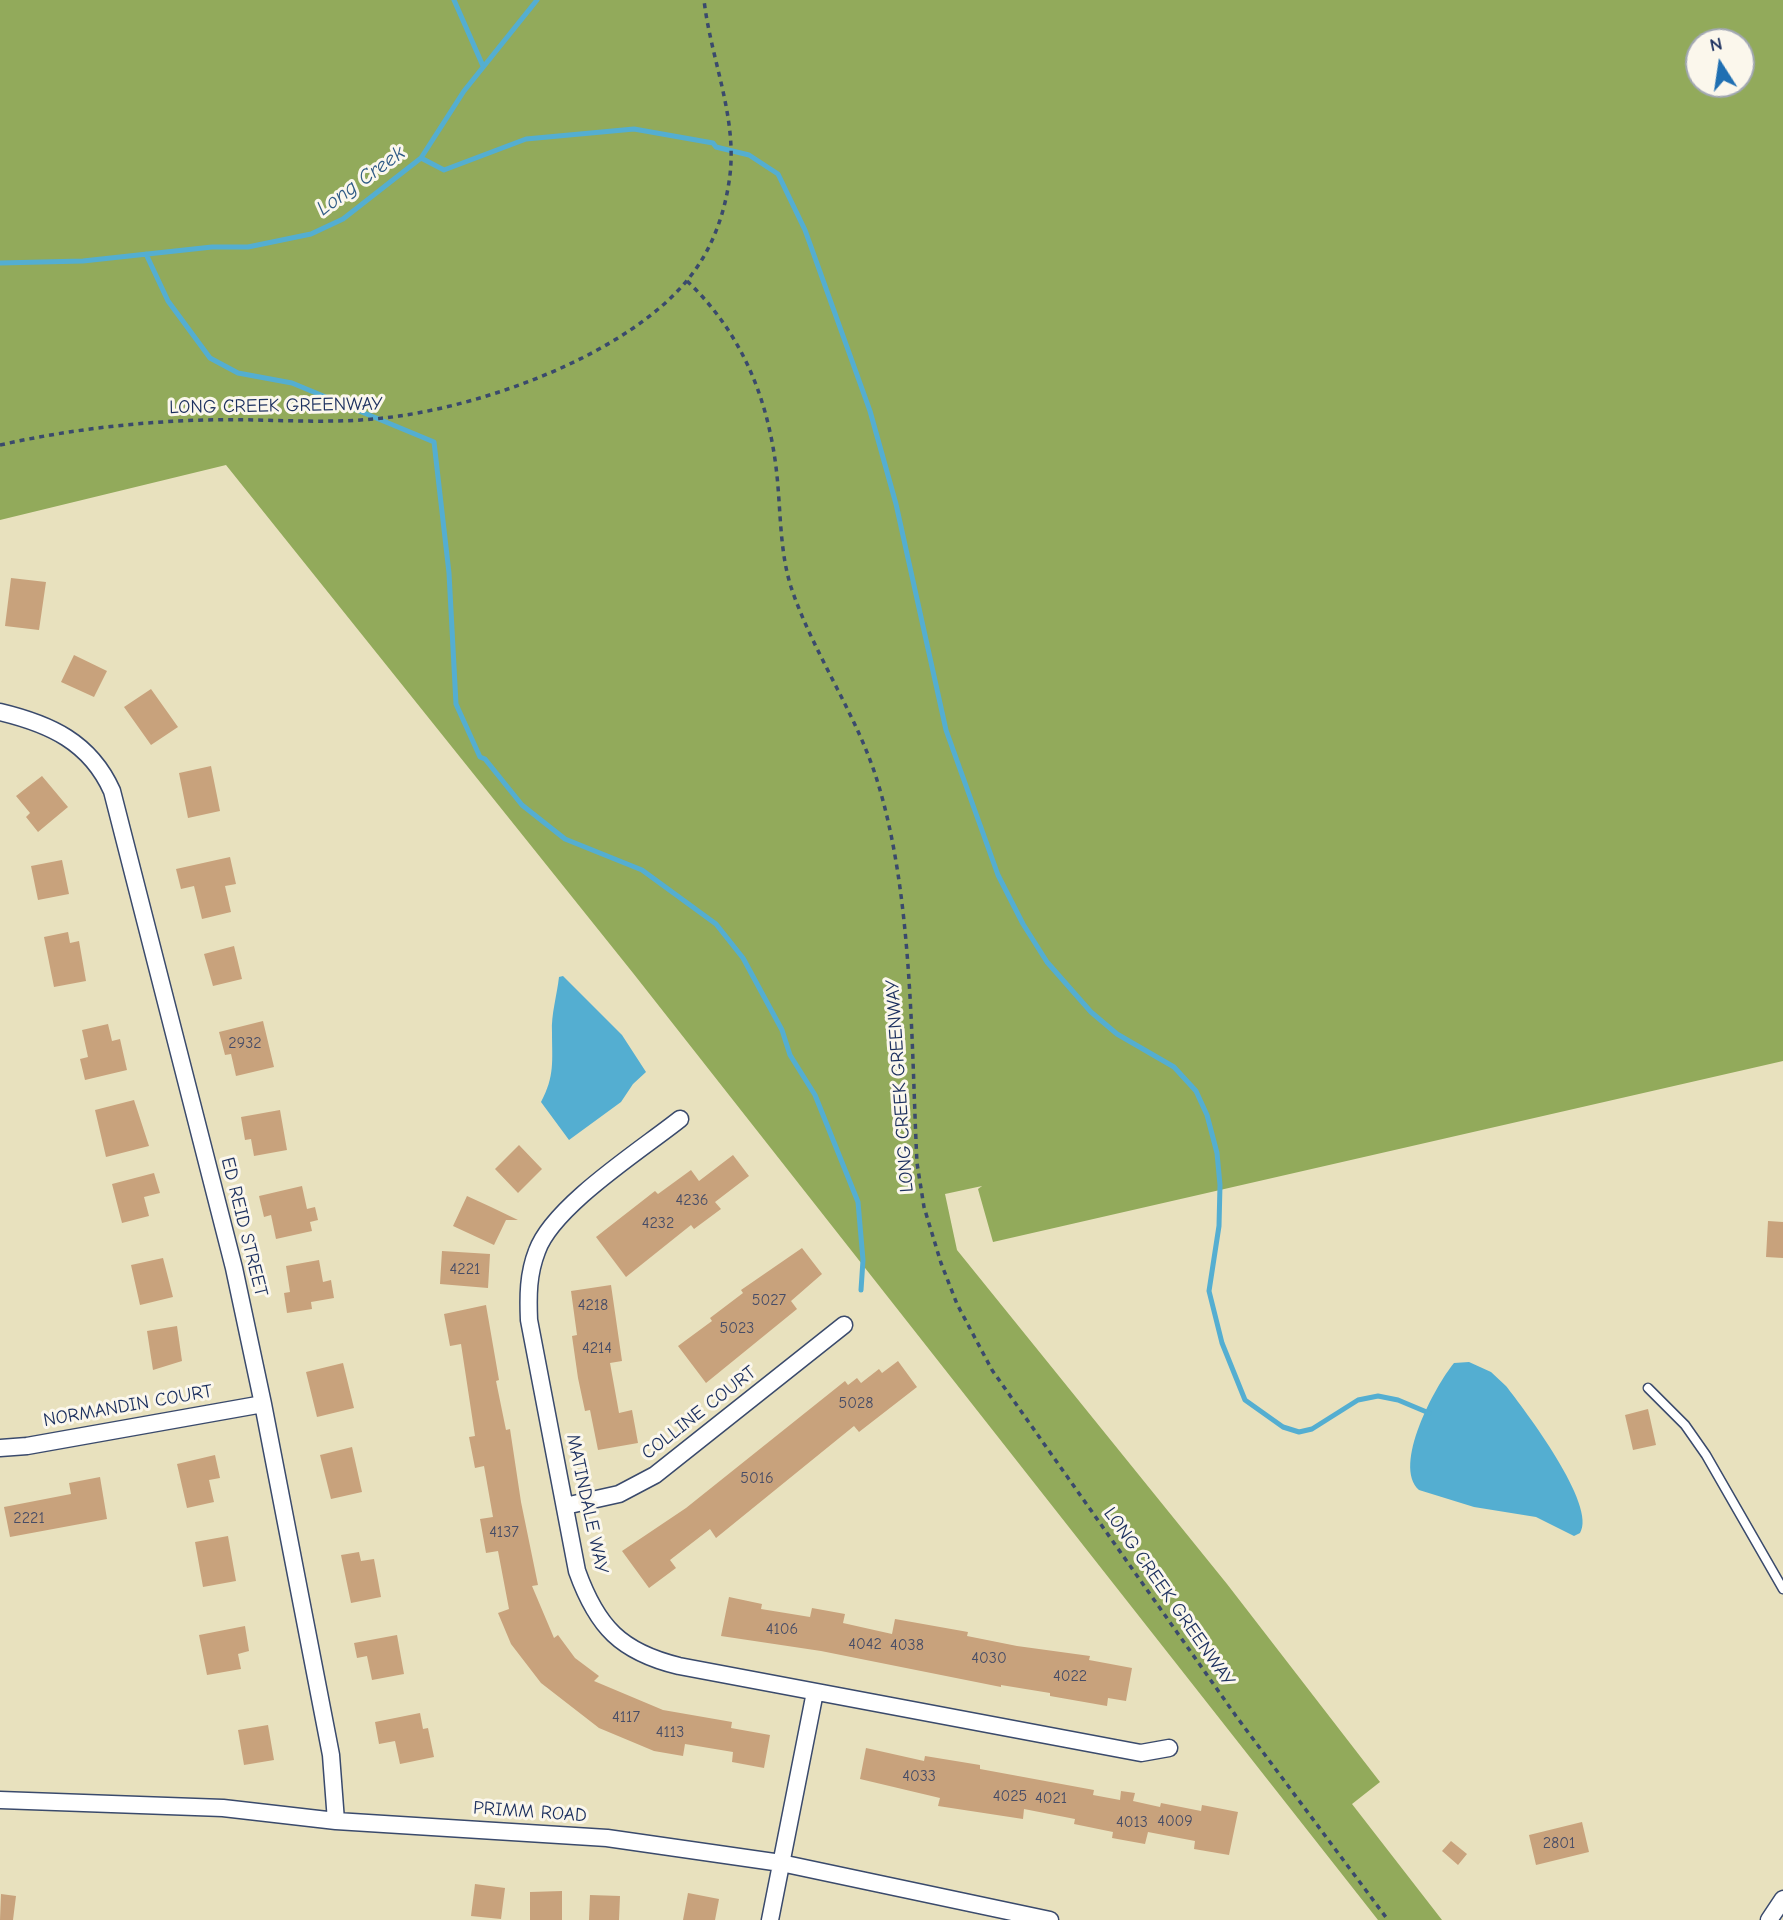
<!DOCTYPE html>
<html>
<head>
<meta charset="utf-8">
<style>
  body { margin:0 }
  #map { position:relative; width:1783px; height:1920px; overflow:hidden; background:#e8e1be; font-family:"Comic Neue",sans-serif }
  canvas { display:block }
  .north { position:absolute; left:1685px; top:28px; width:70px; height:70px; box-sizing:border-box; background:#fbf7ec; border:2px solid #a1a7b3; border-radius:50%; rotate:348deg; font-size:19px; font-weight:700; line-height:28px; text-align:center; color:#1b2f5e }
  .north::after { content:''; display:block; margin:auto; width:24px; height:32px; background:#1f6fb2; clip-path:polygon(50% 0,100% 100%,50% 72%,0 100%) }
</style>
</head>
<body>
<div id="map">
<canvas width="1783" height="1920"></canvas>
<div class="north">N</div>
</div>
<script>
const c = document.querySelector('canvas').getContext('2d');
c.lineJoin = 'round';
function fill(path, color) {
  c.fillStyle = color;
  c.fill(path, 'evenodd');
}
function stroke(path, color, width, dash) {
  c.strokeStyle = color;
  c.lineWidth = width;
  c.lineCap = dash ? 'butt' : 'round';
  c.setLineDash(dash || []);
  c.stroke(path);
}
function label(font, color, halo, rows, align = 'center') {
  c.font = font + ' "Comic Neue",sans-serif';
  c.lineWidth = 6;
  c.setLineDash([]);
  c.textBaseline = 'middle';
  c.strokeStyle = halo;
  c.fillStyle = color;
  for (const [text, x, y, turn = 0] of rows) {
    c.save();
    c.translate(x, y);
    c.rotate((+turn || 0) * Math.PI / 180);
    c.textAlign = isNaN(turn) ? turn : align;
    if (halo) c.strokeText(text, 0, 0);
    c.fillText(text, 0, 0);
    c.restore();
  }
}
fill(new Path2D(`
  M0 0H1783V1061L993 1242 978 1189 982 1186 945 1194 957 1250 1227 1584 1380 1782 1352 1804 1442 1920H1378L633 973 226 465 0 520ZM1699 42H1741V84H1699Z`), '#92aa5b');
fill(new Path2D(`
  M563 976 622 1035 646 1072 633 1084 621 1102 569 1140 541 1102C555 1076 552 1061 552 1032 551 1015 557 995 559 977Z
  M1469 1362 1491 1372 1506 1386C1524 1409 1598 1506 1580 1533L1574 1536 1536 1517 1474 1507 1419 1490C1392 1466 1435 1386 1454 1363Z`), '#54aed1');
stroke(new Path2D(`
  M454 0 483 66
  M421 158 444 170 526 139 634 129 713 143 716 147 749 155 778 174 805 230 870 411 896 504 946 730 998 875 1023 924 1047 962 1091 1012 1117 1034 1174 1067 1196 1091 1207 1115 1217 1153 1220 1185 1219 1226 1209 1291 1222 1343 1245 1400 1283 1427 1299 1432 1312 1429 1358 1400 1378 1396 1398 1400 1429 1413
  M146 254 168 301 210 358 238 373 292 383 434 442 449 573 456 704 480 757 485 759 522 805 565 839 642 870 716 924 743 958 782 1030 790 1055 815 1095 858 1202 863 1260 861 1290
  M0 263 83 261 212 247H248L311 234 343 219 421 158 464 91 537 0`), '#54aed1', 5);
fill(new Path2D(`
  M11 578 46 582 39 630 5 626Z
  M74 655 107 671 94 697 61 682Z
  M151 689 178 727 151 745 124 707Z
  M211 766 220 811 188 818 179 773Z
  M42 776 68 807 38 832 26 817 30 813 16 796Z
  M230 857 236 884 225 886 231 912 202 919 194 886 181 889 176 869Z
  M62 860 69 894 38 900 31 866Z
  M68 932 70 943 79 941 86 981 54 987 44 937Z
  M234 946 242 979 213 986 204 954Z
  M263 1021 274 1067 236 1076 231 1054 225 1055 219 1032Z
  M108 1024 112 1041 120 1039 127 1070 85 1080 80 1059 88 1057 82 1030Z
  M134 1100 149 1146 106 1157 95 1110Z
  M280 1110 287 1150 254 1156 251 1139 245 1140 241 1117Z
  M519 1145 542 1169 518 1193 495 1169Z
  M733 1155 749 1176 715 1202 721 1209 694 1229 691 1225 626 1277 596 1237 655 1191 658 1194 691 1170 699 1181Z
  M154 1173 160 1193 144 1197 149 1216 122 1223 112 1184Z
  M302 1186 307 1209 315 1207 318 1220 310 1222 312 1231 276 1239 271 1215 264 1217 259 1196Z
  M467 1196 491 1207 518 1220H506L494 1245 453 1226Z
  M1768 1221 1783 1222V1258L1766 1257Z
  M802 1248 822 1274 791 1301 797 1309 706 1383 678 1346 712 1321 710 1318 743 1293 741 1290Z
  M442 1251 490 1254 488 1288 440 1284Z
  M163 1258 173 1297 140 1305 131 1265Z
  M319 1260 323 1282 331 1280 334 1298 311 1302 312 1309 287 1313 284 1293 290 1292 286 1266Z
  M611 1285 622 1361 610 1363 619 1413 632 1410 638 1443 598 1450 590 1410 585 1411 578 1378 572 1336 577 1335 571 1291Z
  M486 1305 499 1380 496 1381 506 1430 510 1429 521 1502 538 1585 532 1586 554 1638 558 1635 575 1658 599 1676 594 1681 663 1710 732 1722 731 1728 770 1735 764 1768 732 1762 733 1752 685 1744 683 1756 654 1751 599 1728 541 1683 511 1644 498 1613 509 1609 498 1551 486 1553 480 1519 493 1517 484 1466 475 1468 469 1437 475 1436 461 1344 450 1346 444 1314Z
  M177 1326 182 1361 153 1370 147 1331Z
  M898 1361 917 1387 859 1432 854 1426 716 1538 710 1529 670 1560 676 1568 649 1588 622 1551 686 1508 845 1381 848 1385 857 1378 861 1383 879 1369 882 1373Z
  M343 1363 354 1408 317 1417 306 1372Z
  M1648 1409 1656 1445 1633 1450 1625 1415Z
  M352 1447 362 1492 331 1499 320 1455Z
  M215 1455 220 1478 209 1480 214 1502 187 1508 177 1464Z
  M100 1477 107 1519 10 1537 4 1507 71 1494 69 1483Z
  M228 1536 236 1581 203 1587 195 1542Z
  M359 1552 361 1561 374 1559 381 1597 351 1603 341 1555Z
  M729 1597 762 1604 761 1609 810 1617 812 1608 845 1614 843 1623 892 1634 895 1619 968 1632 967 1636 1017 1646 1090 1656 1089 1660 1132 1668 1126 1701 1108 1698 1107 1706 1050 1696V1693L1001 1685V1687L821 1651 721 1636Z
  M245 1626 249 1651 238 1654 241 1669 207 1675 199 1635Z
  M397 1635 404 1674 372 1680 367 1656 357 1658 354 1643Z
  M420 1713 423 1729 428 1728 434 1757 400 1764 395 1741 379 1744 375 1722Z
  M268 1725 274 1760 244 1765 238 1730Z
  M866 1748 924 1761 925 1756 980 1765V1769L1094 1790 1093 1795 1120 1800 1121 1791 1135 1793 1133 1801 1160 1807 1161 1803 1201 1811 1202 1805 1238 1812 1229 1855 1194 1849 1195 1841 1148 1832 1145 1844 1112 1838 1113 1832 1074 1824 1075 1819 1024 1809 1023 1819 938 1806 940 1798 860 1779Z
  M1582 1822 1589 1852 1536 1865 1529 1835Z
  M1451 1841 1467 1854 1458 1865 1442 1851Z
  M475 1884 505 1888 501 1919 471 1916Z
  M562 1891V1920H530V1892Z
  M688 1893 719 1899 715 1920H683Z
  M1 1894 16 1896 13 1920H0Z
  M590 1895 620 1896 619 1920H589Z`), '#c8a27c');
const lane = new Path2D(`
  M1648 1388 1685 1425 1706 1455 1783 1589`);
const street = new Path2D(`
  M0 712C50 724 90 742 112 791L234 1268 263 1404 331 1755 336 1821
  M680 1119C641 1150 553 1206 537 1251 528 1274 528 1296 529 1320L577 1571C597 1627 621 1652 679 1666L1141 1753 1169 1748
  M0 1448 27 1446 263 1404
  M565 1506 619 1494 655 1475 844 1325
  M0 1800 223 1808 336 1821 607 1838 781 1863 1050 1920
  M770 1920 815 1692
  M1769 1920 1783 1899`);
stroke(lane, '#3a4a6c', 11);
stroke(street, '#3a4a6c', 19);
stroke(new Path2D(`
  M687 281C740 331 767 395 776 467 781 507 779 549 791 587 813 653 856 713 877 780 913 895 911 1042 917 1163L924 1207 941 1263 957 1304 992 1370 1236 1716 1388 1920
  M0 445C67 430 135 422 204 420 269 418 334 426 399 416 491 403 629 353 689 278 711 251 724 216 729 182 739 120 711 61 704 0`), '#3a4a6c', 3.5, [5, 5]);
stroke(lane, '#fff', 8);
stroke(street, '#fff', 16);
label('16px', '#464c66', null, [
  ["2932",245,1043],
  ["4236",692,1200],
  ["4232",658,1223],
  ["4221",465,1269],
  ["5027",769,1300],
  ["4218",593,1305],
  ["5023",737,1328],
  ["4214",597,1348],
  ["5028",856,1403],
  ["5016",757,1478],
  ["2221",29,1518],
  ["4137",504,1532],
  ["4106",782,1629],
  ["4042",865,1644],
  ["4038",907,1645],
  ["4030",989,1658],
  ["4022",1070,1676],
  ["4117",626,1717],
  ["4113",670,1732],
  ["4033",919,1776],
  ["4025",1010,1796],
  ["4021",1051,1798],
  ["4009",1175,1821],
  ["4013",1132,1822],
  ["2801",1559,1843]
]);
label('19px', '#1b2f5e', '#fbf7ec', [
  ["LONG CREEK GREENWAY",276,406,-1],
  ["LONG CREEK GREENWAY",900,1086,-94],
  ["ED REID STREET",244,1227,76],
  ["NORMANDIN COURT",128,1406,-10],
  ["COLLINE COURT",699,1413,-38],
  ["MATINDALE WAY",587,1504,78],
  ["LONG CREEK GREENWAY",1169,1597,55],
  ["PRIMM ROAD",530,1812,4]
]);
label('italic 21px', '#2f5b86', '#fbf7ec', [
  ["Long Creek",361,181,-36]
]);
</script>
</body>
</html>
